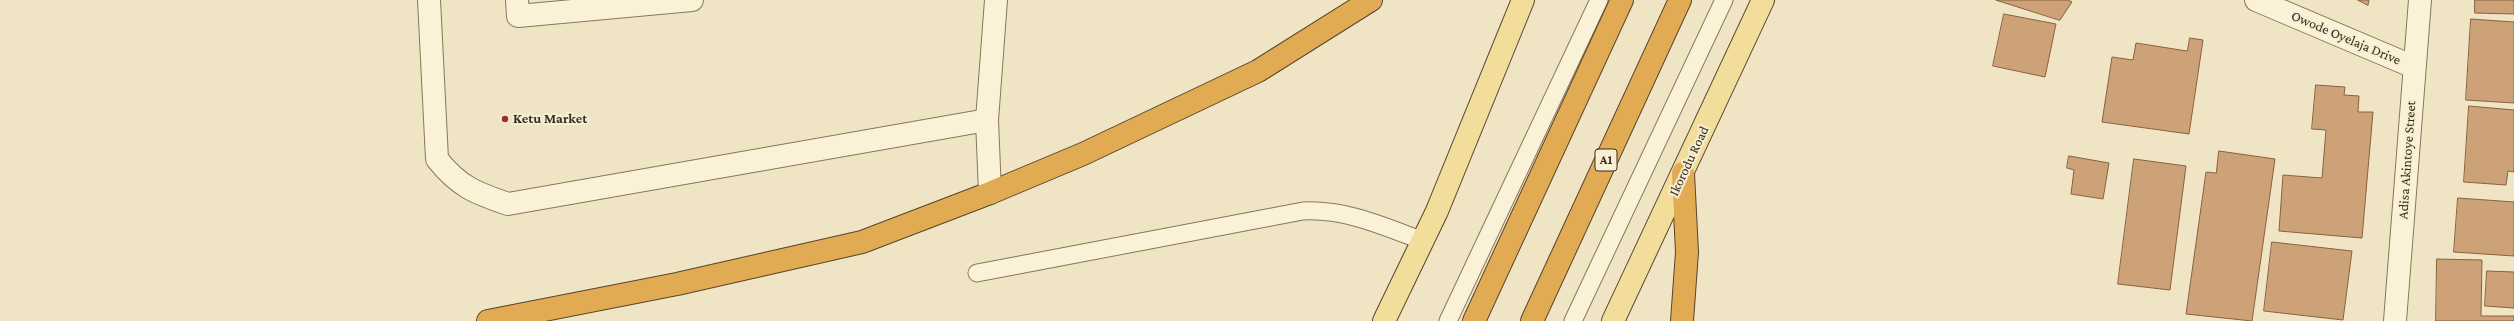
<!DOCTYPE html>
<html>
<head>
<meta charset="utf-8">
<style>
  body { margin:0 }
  canvas { display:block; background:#efe5c4 }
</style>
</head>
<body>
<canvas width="2514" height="321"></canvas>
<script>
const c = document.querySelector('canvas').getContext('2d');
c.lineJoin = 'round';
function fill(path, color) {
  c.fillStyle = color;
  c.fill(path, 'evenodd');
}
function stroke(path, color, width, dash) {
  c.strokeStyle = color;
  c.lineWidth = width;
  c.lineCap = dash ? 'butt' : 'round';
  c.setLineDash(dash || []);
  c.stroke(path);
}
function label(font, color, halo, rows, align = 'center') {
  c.font = font + ' "Crimson Pro",serif';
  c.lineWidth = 4;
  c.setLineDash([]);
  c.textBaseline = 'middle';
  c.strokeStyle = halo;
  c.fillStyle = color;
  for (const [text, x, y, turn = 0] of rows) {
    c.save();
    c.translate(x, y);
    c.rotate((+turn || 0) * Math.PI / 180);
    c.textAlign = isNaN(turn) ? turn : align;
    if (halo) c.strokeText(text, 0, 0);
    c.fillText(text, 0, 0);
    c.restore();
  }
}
const building = new Path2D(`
  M1996 0H2068L2072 2 2060 20Z
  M2358 0H2369L2368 5Z
  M2475 0H2514V14L2475 13Z
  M2004 14 2056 24 2045 77 1993 66Z
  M2471 19 2514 22V103L2466 100Z
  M2190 38 2203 40 2189 134 2102 122 2112 57 2133 60 2136 43 2187 51Z
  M2316 85 2345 87 2344 95 2359 96 2358 112H2373L2362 238 2279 231 2283 175 2322 178 2326 130 2312 129Z
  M2469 106 2514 110V172L2508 171 2506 185 2464 182Z
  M2219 151 2275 159 2252 321 2186 314 2206 172 2216 173Z
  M2069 156 2109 163 2103 199 2071 194 2074 170 2067 168Z
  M2134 159 2186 166 2170 290 2118 284Z
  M2458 198 2514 202V256L2454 252Z
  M2272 242 2352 251 2343 320 2264 311Z
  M2437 259 2482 260 2481 316H2514V321H2436Z
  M2487 271 2514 272V308L2485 306Z`);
fill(building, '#cea279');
stroke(building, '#8a613f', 1);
const service = new Path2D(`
  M977 273 1303 211C1346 209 1383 226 1423 241
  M1448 321 1599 0
  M1573 321 1724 0`);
const minor = new Path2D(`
  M429 0 437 159C459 187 476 193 508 204L987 120 990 193
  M517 0 518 16 692 0
  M2256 0 2414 67
  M987 120 996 0
  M2395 321 2420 0`);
const primary = new Path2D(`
  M1384 321 1437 211 1523 0
  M1613 321 1763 0`);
const motorway = new Path2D(`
  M488 321 677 284 862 242 990 193 1083 154 1258 71 1371 0
  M1474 321 1622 0
  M1532 321 1680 0
  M1682 321 1687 252 1683 173`);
stroke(service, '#8a775a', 19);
stroke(minor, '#8a775a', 24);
stroke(primary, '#58442e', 24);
stroke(motorway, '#58442e', 24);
stroke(service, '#faf2d7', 17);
stroke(minor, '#faf2d7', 22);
stroke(primary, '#f3dd9b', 22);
stroke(motorway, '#e0ab53', 22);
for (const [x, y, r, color] of [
  [505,119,4,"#9b2e28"]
]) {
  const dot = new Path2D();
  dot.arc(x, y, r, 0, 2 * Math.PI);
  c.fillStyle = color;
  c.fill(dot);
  stroke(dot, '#f6efd4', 1.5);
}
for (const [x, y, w] of [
  [1606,160,22]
]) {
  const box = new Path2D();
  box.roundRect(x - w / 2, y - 11, w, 22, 3);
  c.fillStyle = '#f6efd4';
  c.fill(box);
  stroke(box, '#3a2d1e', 1);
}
label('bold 13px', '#3a2d1e', null, [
  ["A1",1606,160]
]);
label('14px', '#3a2d1e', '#f6efd4', [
  ["Owode Oyelaja Drive",2346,38,23],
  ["Adisa Akintoye Street",2407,160,-86],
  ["Ikorodu Road",1689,161,-65]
]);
label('bold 14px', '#3a2d1e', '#f6efd4', [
  ["Ketu Market",513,119]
], 'left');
</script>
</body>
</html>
